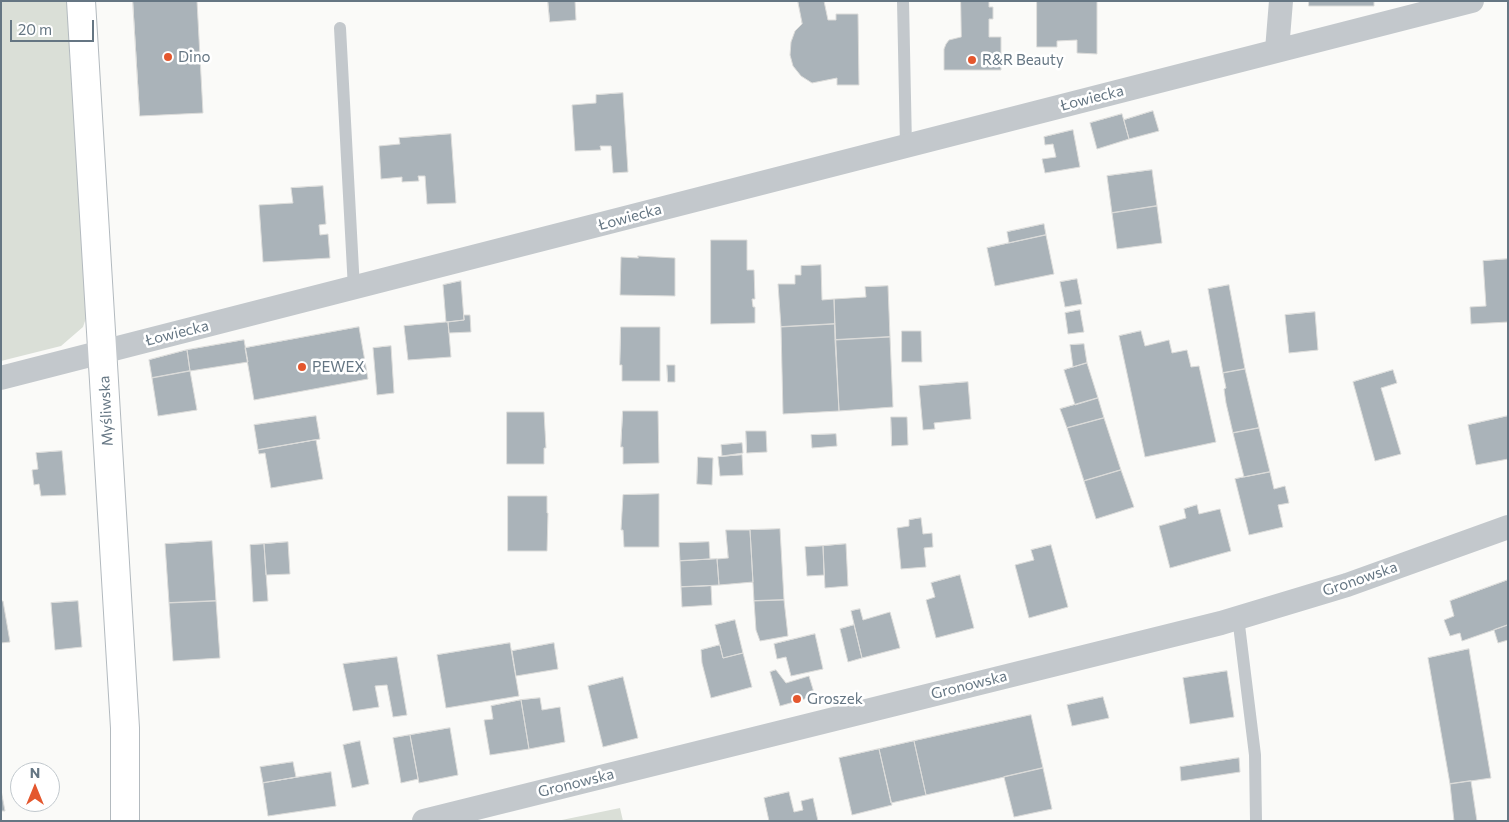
<!DOCTYPE html>
<html>
<head>
<meta charset="utf-8">
<style>
  body { margin:0 }
  #map { position:relative; width:1509px; height:822px; overflow:hidden; background:#fafaf8; font-family:Commissioner,sans-serif }
  canvas { display:block }
  .frame { position:absolute; inset:0; border:2px solid #657683; pointer-events:none }
  .north { position:absolute; left:10px; top:762px; width:50px; height:50px; box-sizing:border-box; background:#fff; border:1px solid #c1c8cd; border-radius:50%; rotate:0deg; font-size:14px; font-weight:700; line-height:20px; text-align:center; color:#657683 }
  .north::after { content:''; display:block; margin:auto; width:18px; height:22px; background:#e4572e; clip-path:polygon(50% 0,100% 100%,50% 72%,0 100%) }
  .scale { position:absolute; left:10px; top:20px; width:84px; height:22px; box-sizing:border-box; border:2px solid #657683; border-top:0; padding-left:6px; font-size:15px; line-height:18px; white-space:nowrap; color:#657683; -webkit-text-stroke:4px #fff; paint-order:stroke }
</style>
</head>
<body>
<div id="map">
<canvas width="1509" height="822"></canvas>
<div class="frame"></div>
<div class="north">N</div>
<div class="scale">20 m</div>
</div>
<script>
const c = document.querySelector('canvas').getContext('2d');
c.lineJoin = 'round';
function fill(path, color) {
  c.fillStyle = color;
  c.fill(path, 'evenodd');
}
function stroke(path, color, width, dash) {
  c.strokeStyle = color;
  c.lineWidth = width;
  c.lineCap = dash ? 'butt' : 'round';
  c.setLineDash(dash || []);
  c.stroke(path);
}
function label(font, color, halo, rows, align = 'center') {
  c.font = font + ' Commissioner,sans-serif';
  c.lineWidth = 5;
  c.setLineDash([]);
  c.textBaseline = 'middle';
  c.strokeStyle = halo;
  c.fillStyle = color;
  for (const [text, x, y, turn = 0] of rows) {
    c.save();
    c.translate(x, y);
    c.rotate((+turn || 0) * Math.PI / 180);
    c.textAlign = isNaN(turn) ? turn : align;
    if (halo) c.strokeText(text, 0, 0);
    c.fillText(text, 0, 0);
    c.restore();
  }
}
fill(new Path2D(`
  M1 1H67L70 63 90 306 83 327 61 346 1 361Z
  M620 808 623 821H557Z`), '#dadfd7');
const building = new Path2D(`
  M133 1H197L203 113 140 116Z
  M548 1H575L576 20 550 22Z
  M798 1H824L828 20H836V14H858L859 85H837V78L812 83 801 76 793 66 790 55 791 42 795 31 802 24Z
  M961 1H989V7H993V19H989V37H1001V70H944V49L946 44 949 40 961 37Z
  M1037 1H1097V54L1077 53V40L1057 41V47H1037Z
  M1309 1H1374V6H1309Z
  M623 93 628 172 613 173 611 146H600L601 150 575 151 572 105 596 103V95Z
  M1153 111 1159 131 1129 139 1124 120Z
  M1122 114 1129 139 1097 149 1090 123Z
  M1073 130 1080 167 1045 173 1042 159 1056 157 1053 144 1045 145 1044 137Z
  M451 134 456 203 427 204 425 176H418L419 181 402 182V177L381 179 379 146 400 144 399 138Z
  M1152 170 1157 206 1112 213 1107 176Z
  M323 186 326 224 319 225 320 235 328 234 330 258 263 262 259 205 293 203 291 188Z
  M1157 206 1162 243 1117 249 1112 213Z
  M1044 224 1046 235 1009 243 1007 232Z
  M1046 235 1054 274 995 286 987 248Z
  M711 240H747V270H754L755 299H752L753 307H755V323L711 324Z
  M638 256 675 258V296L620 295 621 257 638 258Z
  M1508 259V322L1471 324 1470 307 1486 306 1483 261Z
  M821 265 822 300 834 299 835 324 781 327 778 284H795V275H801V266Z
  M1077 279 1082 304 1065 307 1060 282Z
  M461 281 464 320 446 322 443 285Z
  M1229 285 1245 369 1223 373 1208 289Z
  M888 286 890 337 835 340 834 299 866 297 865 287Z
  M1080 310 1084 332 1068 334 1065 313Z
  M1315 312 1318 350 1289 353 1285 315Z
  M464 315H470L471 332 449 333 448 322 464 320Z
  M446 322H448L451 357 408 360 404 326Z
  M835 324 839 411 783 414 781 327Z
  M359 327 368 379 254 400 245 348Z
  M621 327H660V381H622V365H620Z
  M902 331H921L922 362H902Z
  M1141 331 1145 346 1169 340 1172 353 1187 350 1191 367 1199 366 1216 442 1145 457 1119 336Z
  M890 337 893 407 839 411 835 340Z
  M244 340 248 362 190 371 187 350Z
  M1084 344 1087 363 1073 367 1070 345Z
  M391 346 394 393 377 395 373 348Z
  M187 350 190 371 152 378 149 360Z
  M1087 363 1098 398 1075 405 1064 370Z
  M667 365H675V382H668Z
  M1245 369 1259 428 1233 433 1226 403 1224 389 1226 388 1223 373Z
  M1393 370 1397 383 1381 388 1401 454 1375 461 1353 382Z
  M190 371 197 410 158 416 152 378Z
  M968 382 971 419 934 423 935 429 923 430 919 386Z
  M1098 398 1104 418 1067 428 1060 409Z
  M623 411H658L659 463 623 464V447H621Z
  M507 412H544L546 448H544V464H507Z
  M316 416 320 439 258 450 254 425Z
  M1508 416V459L1476 465 1468 425Z
  M891 417H907L908 445 892 446Z
  M1104 418 1121 470 1084 481 1067 428Z
  M1259 428 1270 472 1244 477 1233 433Z
  M746 431H766L767 452 747 453Z
  M836 434 837 446 812 448 811 435Z
  M316 440 323 479 271 488 265 453 259 454 258 450Z
  M742 443 743 453 722 456 721 445Z
  M62 451 66 495 41 496 39 484 34 485 32 470 38 469 36 453Z
  M742 455 743 475 720 476 718 457Z
  M698 457 713 458 712 485 697 484Z
  M1121 470 1134 507 1096 519 1084 481Z
  M1270 472 1274 489 1285 486 1289 503 1278 505 1283 527 1249 535 1235 479Z
  M659 494V547H624L623 530H621L623 495Z
  M508 496H547V513H548L547 551H508Z
  M1197 505 1199 514 1220 509 1231 551 1170 568 1159 526 1186 518 1184 509Z
  M921 518 923 534 932 533 933 547 924 548 926 567 901 569 897 528 909 526V520Z
  M780 529 784 600 754 601 750 530Z
  M726 530H750L753 582 719 585 717 559 728 558Z
  M212 541 216 601 169 603 165 544Z
  M288 542 290 574 266 575 264 544Z
  M709 542 710 559 680 561 679 543Z
  M264 544 268 601 253 602 250 545Z
  M846 544 848 586 825 588 823 546Z
  M1051 545 1068 607 1029 618 1015 565 1034 560 1031 550Z
  M823 546 824 575 807 576 805 547Z
  M717 559 719 585 681 587 680 561Z
  M960 575 974 628 936 638 926 600 935 597 931 583Z
  M1508 580V625L1462 641 1460 633 1450 636 1444 620 1454 616 1450 601Z
  M711 586 712 605 682 607 681 587Z
  M784 600 788 636 760 641 756 630 754 601Z
  M1 601H3L10 642 1 643Z
  M78 601 82 647 55 650 51 603Z
  M216 601 220 658 173 661 169 603Z
  M860 609 863 620 890 612 900 648 862 658 851 611Z
  M735 620 743 653 723 658 715 625Z
  M854 625 862 658 848 662 840 629Z
  M1508 625V640L1498 643 1494 630Z
  M815 634 823 669 791 676 786 657 777 659 774 644Z
  M510 643 519 696 446 708 437 655Z
  M554 643 558 669 516 676 512 651Z
  M720 645 723 658 743 653 752 687 711 698 702 663 701 650Z
  M1469 649 1491 778 1450 784 1428 658Z
  M397 657 407 715 393 717 387 685 375 686 379 707 353 711 343 664Z
  M776 670 786 683 809 676 815 696 780 706 770 672Z
  M1227 671 1234 717 1190 724 1183 678Z
  M623 677 638 738 603 747 588 686Z
  M1103 697 1109 718 1072 726 1067 705Z
  M540 698 542 710 560 707 565 742 529 749 521 700Z
  M521 700 529 749 490 755 484 720 493 719 491 706Z
  M1031 715 1043 768 926 795 914 741Z
  M450 728 458 775 419 783 410 735Z
  M410 735 418 779 401 783 393 738Z
  M360 741 369 784 352 788 343 745Z
  M914 741 926 795 891 803 879 749Z
  M879 749 892 805 852 815 839 758Z
  M1239 758 1240 772 1181 781 1180 767Z
  M293 762 296 777 263 783 260 767Z
  M1043 768 1052 809 1014 817 1004 777Z
  M331 772 336 806 268 816 263 783Z
  M1471 781 1477 821H1454L1450 784Z
  M1 790 5 811H1Z
  M789 792 794 812 803 810 801 801 813 798 818 821H769L764 798Z`);
fill(building, '#aab3b9');
stroke(building, '#dcdcda', 1);
const secondary = new Path2D(`
  M81 1 125 728V821`);
stroke(secondary, '#b3babf', 30);
stroke(new Path2D(`
  M903 1 906 146
  M340 28 354 289
  M1238 617 1255 755 1256 821`), '#c3c8cc', 12);
stroke(new Path2D(`
  M1277 50 1281 1
  M1 378 1472 1
  M424 821 1221 623 1347 585 1508 527`), '#c3c8cc', 24);
stroke(secondary, '#fff', 28);
for (const [x, y, r, color] of [
  [168,57,5,"#e4572e"],
  [972,60,5,"#e4572e"],
  [302,367,5,"#e4572e"],
  [797,699,5,"#e4572e"]
]) {
  const dot = new Path2D();
  dot.arc(x, y, r, 0, 2 * Math.PI);
  c.fillStyle = color;
  c.fill(dot);
  stroke(dot, '#fff', 2);
}
label('15px', '#657683', '#fff', [
  ["Dino",178,57],
  ["R&R Beauty",982,60],
  ["PEWEX",312,367],
  ["Groszek",807,699]
], 'left');
label('15px', '#657683', '#fff', [
  ["Łowiecka",1092,98,-14],
  ["Łowiecka",630,217,-15],
  ["Łowiecka",177,333,-14],
  ["Myśliwska",106,411,-93],
  ["Gronowska",1360,579,-19],
  ["Gronowska",969,685,-14],
  ["Gronowska",576,783,-14]
]);
</script>
</body>
</html>
